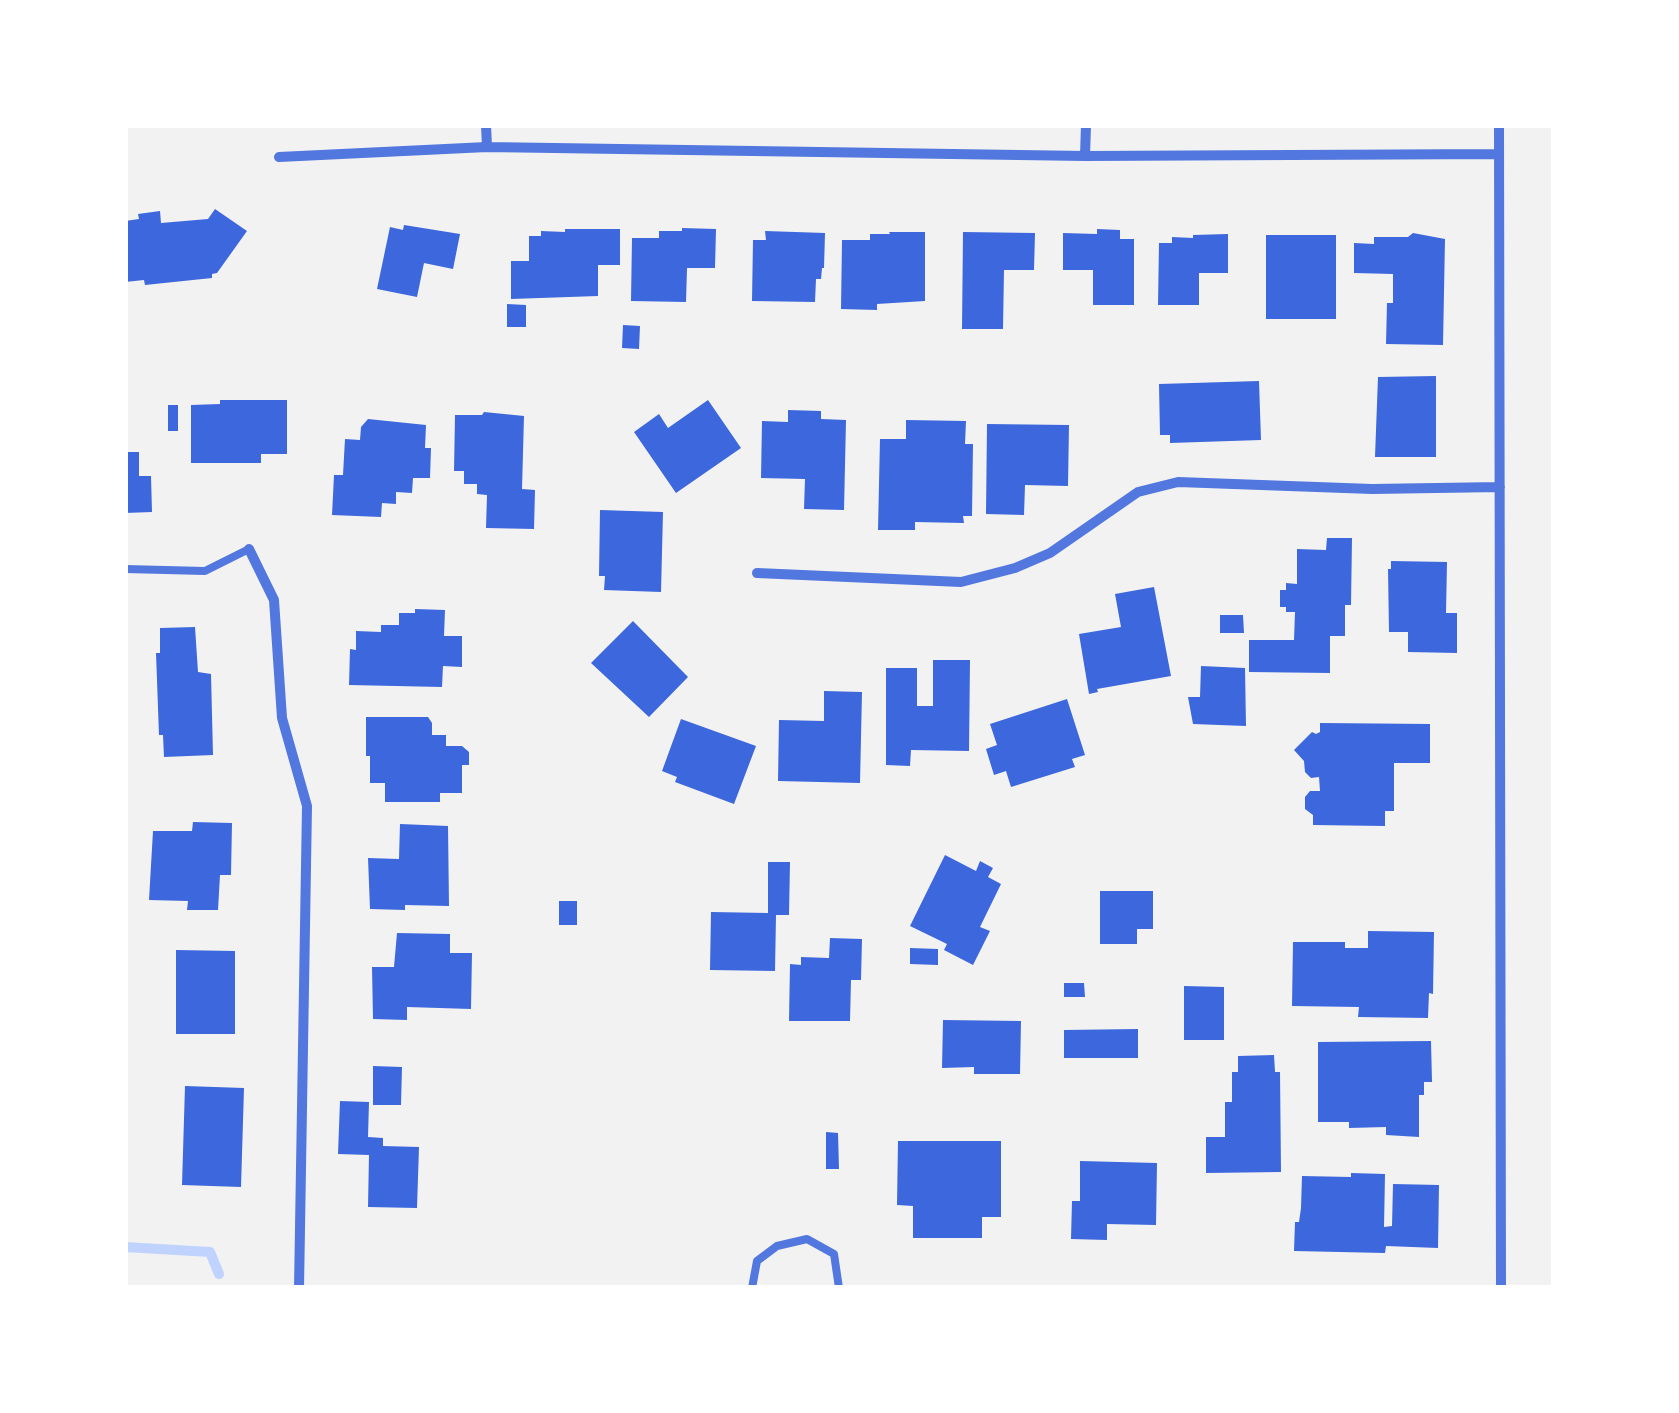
<!DOCTYPE html>
<html>
<head>
<meta charset="utf-8">
<style>
  body { margin:0 }
  #map { position:relative; width:1679px; height:1413px; overflow:hidden; background:#f2f2f2; font-family:Roboto,sans-serif }
  canvas { display:block }
  .frame { position:absolute; inset:0; border:128px solid #fff; pointer-events:none }
</style>
</head>
<body>
<div id="map">
<canvas width="1679" height="1413"></canvas>
<div class="frame"></div>
</div>
<script>
const c = document.querySelector('canvas').getContext('2d');
c.lineJoin = 'round';
function stroke(path, color, width, dash) {
  c.strokeStyle = color;
  c.lineWidth = width;
  c.lineCap = dash ? 'butt' : 'round';
  c.setLineDash(dash || []);
  c.stroke(path);
}
function fill(path, color) {
  c.fillStyle = color;
  c.fill(path, 'evenodd');
}
stroke(new Path2D(`
  M125 1247 210 1252 219 1274`), '#bfd3fe', 10);
fill(new Path2D(`
  M215 209 247 231 217 273 212 274V278L145 285 144 280 125 282V221L139 219 138 214 160 211 161 223 208 219Z
  M404 225 460 234 453 269 424 263 417 297 377 289 390 227 403 230Z
  M682 228 716 229 715 268H687L686 302 631 301 632 238H659V231H682Z
  M565 229H620V265H598V296L511 299V261H529V236H541V231L565 232Z
  M1097 229 1120 230V239H1134V305H1093V270H1063V233L1097 234Z
  M765 231 825 233 824 268H822L821 279H816L815 302 752 301 753 240H766Z
  M889 232H925V301L877 304V310L841 309 842 240H870V234H890Z
  M963 232 1035 233 1034 270H1004L1003 329H962Z
  M1413 233 1445 239 1443 345 1386 344 1387 303H1393V274L1354 273V243L1374 244V237H1408Z
  M1228 234V273H1199V305H1158L1159 243H1172V237L1193 238V235Z
  M1266 235H1336V319H1266Z
  M507 304 526 305V327H507Z
  M623 325 640 326 639 349 622 348Z
  M1436 376V457H1375L1378 377Z
  M1259 381 1261 440 1170 443V435H1160L1159 384Z
  M220 400H287V454H261V463H191V405L220 404Z
  M708 400 741 448 676 493 634 432 659 414 668 428Z
  M168 405H178V431H168Z
  M788 410 821 411V419L846 420 844 510 804 509 805 479 761 478 762 421 788 422Z
  M484 412 524 416 522 489 535 490 534 529 486 528 487 495 477 494V484H464V471H454L455 415H482Z
  M368 419 426 425 425 448H431L430 478H413L412 493 396 492V504L382 503 381 517 332 515 334 475H343L345 439 360 440 361 427Z
  M906 420 966 421 965 444H973L972 516H963L964 523 915 522V530H878L880 439H906Z
  M987 424 1069 425 1068 486 1025 485 1024 515 986 514Z
  M125 452H139V476H151L152 512 125 513Z
  M600 510 663 512 661 592 604 590 605 576H599Z
  M1327 538H1352L1351 605H1345V636H1330V673L1249 672V640H1294L1295 612H1286V607H1280V590H1286V583L1297 584V549L1326 550Z
  M1391 561 1447 562 1446 613H1457V653L1408 652V632H1389L1388 569H1391Z
  M1154 587 1171 676 1097 689 1098 692 1089 694 1079 634 1121 627 1115 594Z
  M415 609 445 610 444 636H462V667L443 666 442 687 349 685 350 649 356 650V631L381 632V625H399V613H415Z
  M1220 615H1243L1244 633H1220Z
  M633 621 688 677 649 717 591 663Z
  M195 627 198 672 211 674 213 755 164 757 163 735H159L156 653H160V628Z
  M933 660H970L969 751 911 750 910 766 886 765V668H917V706H933Z
  M1201 666 1245 668 1246 726 1193 724 1188 697H1200Z
  M824 691 862 692 860 783 778 781 779 720 824 721Z
  M1067 699 1085 755 1072 759 1075 767 1011 787 1006 771 994 775 986 749 997 745 990 724Z
  M366 717H428L432 723V735H446V746H462L469 752V765H462V793H440V802H385V783H370V756H366Z
  M681 719 756 746 734 804 675 782 677 777 662 771Z
  M1320 723 1430 724V763H1394V811H1385V826L1313 825V815L1305 809V797L1310 791H1320L1319 777 1311 778 1305 772 1304 761 1294 750 1312 732 1316 734 1320 732Z
  M193 822 232 823 231 875H220L218 910H187L188 901 149 900 153 831H192Z
  M400 824 448 826 449 906 405 905V910L370 909 368 858 399 859Z
  M945 855 976 871 980 861 993 868 988 877 1001 884 980 927 990 931 973 965 944 950 947 944 910 926Z
  M768 862H790L789 915H776L775 971 710 970 711 912 768 913Z
  M1100 891H1153V929H1137V944H1100Z
  M559 901H577V925H559Z
  M1368 931 1434 932 1433 994 1429 993 1428 1018 1358 1017 1359 1007 1292 1006 1293 942H1345V948H1368Z
  M397 933 450 934V953H472L471 1009 407 1007V1020L373 1019 372 967H394Z
  M830 938 862 939 861 980H851L850 1021H789L790 964 801 965V957L829 958Z
  M910 948 938 949V965L910 964Z
  M176 950 235 951V1034H176Z
  M1064 983H1084L1085 997H1064Z
  M1184 986 1224 987V1040H1184Z
  M943 1020 1021 1021 1020 1074H974V1067L942 1068Z
  M1138 1029V1058H1064V1030Z
  M1431 1041 1432 1082H1424V1095H1419V1137L1386 1135V1127L1349 1128V1122H1318V1042Z
  M1274 1055 1275 1072H1280L1281 1172 1206 1173V1137H1225V1102H1232V1072H1238V1056Z
  M373 1066 402 1067 401 1105H373Z
  M185 1086 244 1088 241 1187 182 1185Z
  M340 1101 369 1102 368 1137 383 1138V1146L419 1147 417 1208 368 1207 369 1155 338 1154Z
  M826 1132 838 1133 839 1169H826Z
  M898 1141H1001V1217H982V1238H913V1206L897 1205Z
  M1080 1161 1157 1163 1156 1225 1107 1224V1240L1071 1239 1072 1201H1080Z
  M1351 1173 1385 1174 1384 1227 1392 1226 1393 1184 1439 1185 1438 1248 1386 1246 1385 1253 1294 1251 1295 1222H1299L1301 1208 1302 1176 1351 1177Z`), '#3d67dc');
stroke(new Path2D(`
  M125 569 205 571 249 549
  M752 1288 757 1261 777 1246 807 1239 834 1254 839 1288`), '#5277de', 8);
stroke(new Path2D(`
  M486 125 487 147
  M1499 125 1501 1288
  M1085 156 1086 125
  M279 157 487 147 1085 156 1498 154
  M249 549 274 600 282 718 307 806 299 1288
  M757 573 961 582 1015 568 1050 553 1138 492 1178 482 1372 489 1500 487`), '#5277de', 10);
</script>
</body>
</html>
